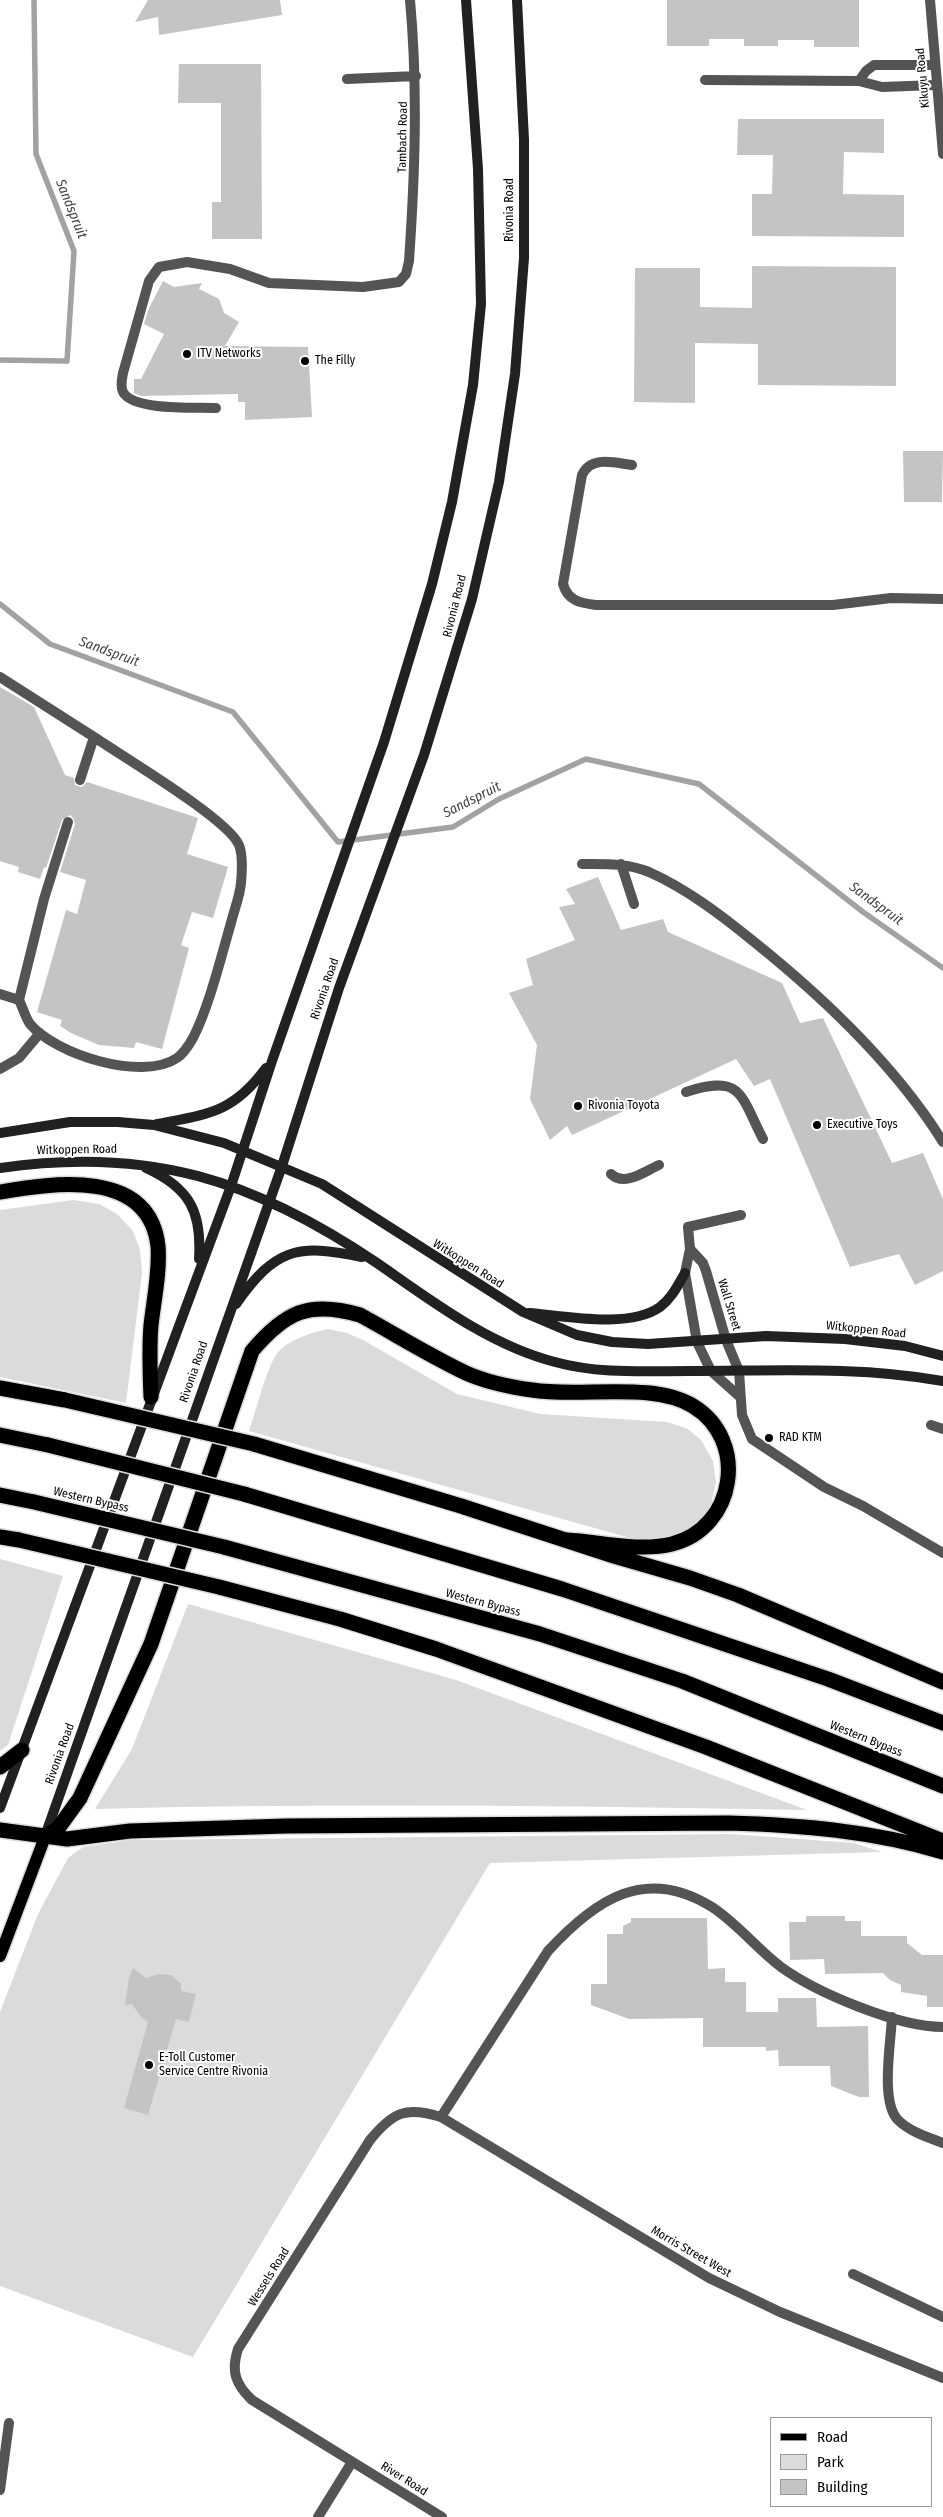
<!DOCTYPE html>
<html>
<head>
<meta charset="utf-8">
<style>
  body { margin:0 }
  #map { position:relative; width:943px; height:2517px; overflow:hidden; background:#fff; font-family:"Fira Sans Condensed",sans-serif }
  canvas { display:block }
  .legend { position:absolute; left:770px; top:2417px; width:162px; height:90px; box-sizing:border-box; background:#fff; border:1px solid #999; margin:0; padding:6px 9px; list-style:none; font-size:15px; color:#000 }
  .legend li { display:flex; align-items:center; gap:10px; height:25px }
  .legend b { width:25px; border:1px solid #999 }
</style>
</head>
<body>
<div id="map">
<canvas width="943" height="2517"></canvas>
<ul class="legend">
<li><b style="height:6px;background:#000"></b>Road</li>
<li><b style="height:14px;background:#dbdbdb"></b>Park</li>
<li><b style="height:14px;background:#c4c4c4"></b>Building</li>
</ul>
</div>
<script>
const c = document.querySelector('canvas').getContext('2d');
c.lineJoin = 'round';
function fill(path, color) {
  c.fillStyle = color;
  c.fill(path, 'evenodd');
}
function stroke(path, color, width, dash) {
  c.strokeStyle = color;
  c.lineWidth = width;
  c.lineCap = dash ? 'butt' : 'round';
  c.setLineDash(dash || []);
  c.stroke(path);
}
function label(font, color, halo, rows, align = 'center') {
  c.font = font + ' "Fira Sans Condensed",sans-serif';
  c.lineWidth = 4;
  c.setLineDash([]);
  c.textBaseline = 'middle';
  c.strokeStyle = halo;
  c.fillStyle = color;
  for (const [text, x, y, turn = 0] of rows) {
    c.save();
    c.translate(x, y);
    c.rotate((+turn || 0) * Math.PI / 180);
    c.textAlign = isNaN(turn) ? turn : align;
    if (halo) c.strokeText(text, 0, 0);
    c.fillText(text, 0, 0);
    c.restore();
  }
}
fill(new Path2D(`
  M73 1200 99 1204 117 1214 133 1231 140 1250 142 1273 126 1403 0 1377V1210Z
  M328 1329 347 1333 363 1340 457 1394 540 1414 667 1422 688 1429 701 1440 713 1461 716 1482 709 1514 698 1526 658 1544 630 1538 249 1431C256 1412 267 1364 279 1351 292 1338 311 1333 328 1329Z
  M0 1559 63 1576 8 1745 0 1751Z
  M188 1604 456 1680 807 1810C569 1806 332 1803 95 1809L132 1749Z
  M730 1834 854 1843 882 1852 490 1863 193 2357 0 2286V2012L38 1914 68 1858 83 1847 132 1840Z`), '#dbdbdb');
stroke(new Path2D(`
  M0 360 67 361 74 251 36 154 34 0
  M0 604 50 644 233 712 338 842 453 827 499 799 586 759 699 784 863 912 943 968`), '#a2a2a2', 5.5);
fill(new Path2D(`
  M148 0H280L282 15 159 35 158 17 135 22Z
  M667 0H859V47H814V40H778V46H744V39H709V46H667Z
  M179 64H261L262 239H212V202H221V103H178Z
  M738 119H884V153L844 152 843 194 904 195V237L752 236V194H772L773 155H737Z
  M752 266 896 267V386L758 385V344L695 343V403L634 402 635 268H700V307L752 308Z
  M163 281 174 287 202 283 199 289 219 299 224 313 239 322 225 346 308 347 312 417 245 420V402H238V394L141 396 134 393V379H141L164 334 144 324 148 310Z
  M903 451H943L942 502H904Z
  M0 687 34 707 65 775 74 778 75 785 82 787 87 782 198 818 187 854 228 867 213 918 192 912 181 945 189 948 162 1049 136 1042 134 1048 99 1045 71 1033 60 1026 62 1020 37 1012 66 910 77 914 86 880 60 872 75 824 73 818 70 815 62 820 46 868 44 867 40 879 18 872 19 867 0 861Z
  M598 877 621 930 663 919 668 932 782 983 800 1023 823 1018 892 1163 923 1153 943 1199V1271L915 1285 899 1254 850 1267 770 1079 754 1086 736 1059 572 1135 567 1126 550 1140 530 1099 537 1045 509 993 533 985 526 959 575 940 559 907 575 904 566 889Z
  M806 1916H845V1921H861V1936H907V1943L922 1955H943V2007H927V1996L901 1992V1985L890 1980 883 1973 825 1974 824 1959 790 1960 789 1922H806Z
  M631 1918H707L708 1969 725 1968V1982H746V2012H778V1998H816L817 2027 868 2026 869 2097H859L831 2086 830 2066H779L778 2050 766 2051V2047H703V2018L629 2019 591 2005V1984H607V1934H623V1926L631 1922Z
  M133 1968 146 1978 158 1974 171 1975 181 1984V1991L196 1994 189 2022 176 2019 148 2115 124 2108 148 2022 141 2017 132 2004 125 2005 129 1978Z`), '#c4c4c4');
const primary = new Path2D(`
  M0 1956 45 1837`);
const motorway = new Path2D(`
  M0 1192C53 1183 149 1168 158 1246 160 1272 154 1299 151 1325 149 1349 150 1373 151 1397
  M0 1388 65 1400
  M0 1435 48 1445
  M254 1444 461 1506 614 1556 690 1578 738 1595 943 1682
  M244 1494 562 1589 828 1679 943 1723
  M0 1495 34 1502
  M0 1537 19 1540
  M224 1547 540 1634 682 1681 943 1786
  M219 1587 340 1619 436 1649 706 1747 943 1841
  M0 1767 22 1750
  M0 1830 67 1839 130 1831 286 1826 728 1823C801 1825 873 1831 943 1852
  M45 1837 59 1827 80 1798 151 1644 252 1351C285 1312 309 1300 360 1315 395 1334 430 1356 466 1373 486 1382 510 1387 532 1390 580 1398 652 1381 693 1406 749 1440 736 1528 672 1544 639 1552 600 1542 567 1540`);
stroke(primary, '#dbdbdb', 15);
stroke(motorway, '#dbdbdb', 18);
stroke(new Path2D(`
  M347 79 416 76
  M705 80 859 81 882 87 936 85
  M859 81 866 71 874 65H935
  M216 408C196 407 133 411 123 392 120 386 122 379 123 373L149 281 159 267 187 262 230 269 269 283 363 287 399 282 406 274 409 261C415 174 418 87 410 0
  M632 465C615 463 591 455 582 475L563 584C568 601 580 603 596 605H833L891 598 943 599
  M0 677 94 737 80 780
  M582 864C605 864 627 863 649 872 687 889 721 915 753 941 823 997 895 1065 943 1142
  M621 864 634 904
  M0 994 19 1000 44 899 68 822
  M19 1000C23 1008 25 1017 30 1024 55 1054 142 1082 177 1058 183 1054 189 1045 193 1038 209 1007 221 957 231 923 234 910 240 896 241 883 242 872 243 855 239 845 228 819 122 756 94 737
  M0 1069 19 1058 40 1033
  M686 1092C742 1074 740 1094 763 1139
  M611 1174C625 1187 645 1171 659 1165
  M690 1249 703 1263 706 1271 726 1340 739 1371 742 1415 752 1439 824 1487 863 1506 943 1553
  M739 1396 711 1371 697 1342 685 1273 690 1249 688 1227 741 1215
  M931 1425 943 1429
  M892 2017C891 2042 880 2102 898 2120 910 2132 928 2137 943 2143
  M441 2117 548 1951C595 1900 645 1865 712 1907 738 1924 757 1949 781 1967 817 1993 898 2027 943 2027
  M853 2274 943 2317
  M0 2490 9 2423`), '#545454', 10);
stroke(new Path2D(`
  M930 0 943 154
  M318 2517 352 2462
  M442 2517 252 2400C235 2384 231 2371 238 2349L370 2140C393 2112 406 2106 441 2117L709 2278 780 2312 943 2378`), '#545454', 10);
stroke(new Path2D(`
  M157 1124C208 1114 233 1113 266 1068
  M0 1133 70 1122H118L154 1125 224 1143 322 1184 523 1312 577 1335 612 1342 648 1344 766 1336 845 1339 905 1346 943 1356
  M0 1168C149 1146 254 1180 377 1263 432 1301 489 1345 555 1362 598 1374 644 1371 689 1371 775 1371 858 1366 943 1381
  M146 1168C190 1188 202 1212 199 1259
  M236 1304C275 1249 296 1243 362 1257
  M529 1313C565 1316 629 1329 660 1307 672 1298 678 1285 685 1273
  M0 1808 231 1186 272 1061 384 742 432 584 452 502 473 385 481 304 478 169 466 0
  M45 1836 282 1166 339 988 424 755 472 599 499 482 515 374 524 258V140L517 0`), '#212121', 10);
stroke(primary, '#000', 12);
stroke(motorway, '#000', 15);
const motorwayBridge = new Path2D(`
  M65 1400 254 1444
  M48 1445 244 1494
  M34 1502 224 1547
  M19 1540 219 1587`);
stroke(motorwayBridge, '#dbdbdb', 18, []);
stroke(motorwayBridge, '#000', 15);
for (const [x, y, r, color] of [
  [187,354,5,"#000"],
  [305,361,5,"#000"],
  [578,1106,5,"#000"],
  [817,1125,5,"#000"],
  [769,1438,5,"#000"],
  [149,2065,5,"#000"]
]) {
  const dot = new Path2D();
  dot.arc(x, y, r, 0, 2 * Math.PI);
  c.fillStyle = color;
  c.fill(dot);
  stroke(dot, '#fff', 2);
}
label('12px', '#000', '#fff', [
  ["Kikuyu Road",923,78,-95],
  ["Tambach Road",403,137,-89],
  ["Rivonia Road",510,210,-90],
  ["Rivonia Road",455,606,-76],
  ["Rivonia Road",325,989,-71],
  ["Witkoppen Road",77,1150,-1],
  ["Witkoppen Road",468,1264,32],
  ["Wall Street",729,1305,73],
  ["Witkoppen Road",866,1330,6],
  ["Rivonia Road",194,1372,-71],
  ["Western Bypass",91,1500,13],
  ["Western Bypass",483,1603,15],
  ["Western Bypass",866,1739,22],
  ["Rivonia Road",60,1754,-70],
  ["Morris Street West",691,2252,30],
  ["Wessels Road",269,2277,-58],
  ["River Road",404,2479,32]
]);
label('12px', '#000', '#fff', [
  ["ITV Networks",197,354],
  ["The Filly",315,361],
  ["Rivonia Toyota",588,1106],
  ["Executive Toys",827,1125],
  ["RAD KTM",779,1438],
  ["E-Toll Customer",159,2058],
  ["Service Centre Rivonia",159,2072]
], 'left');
label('italic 14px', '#434343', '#fff', [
  ["Sandspruit",71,209,68],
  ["Sandspruit",109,652,20],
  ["Sandspruit",472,800,-27],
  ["Sandspruit",876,904,36]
]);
</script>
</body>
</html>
